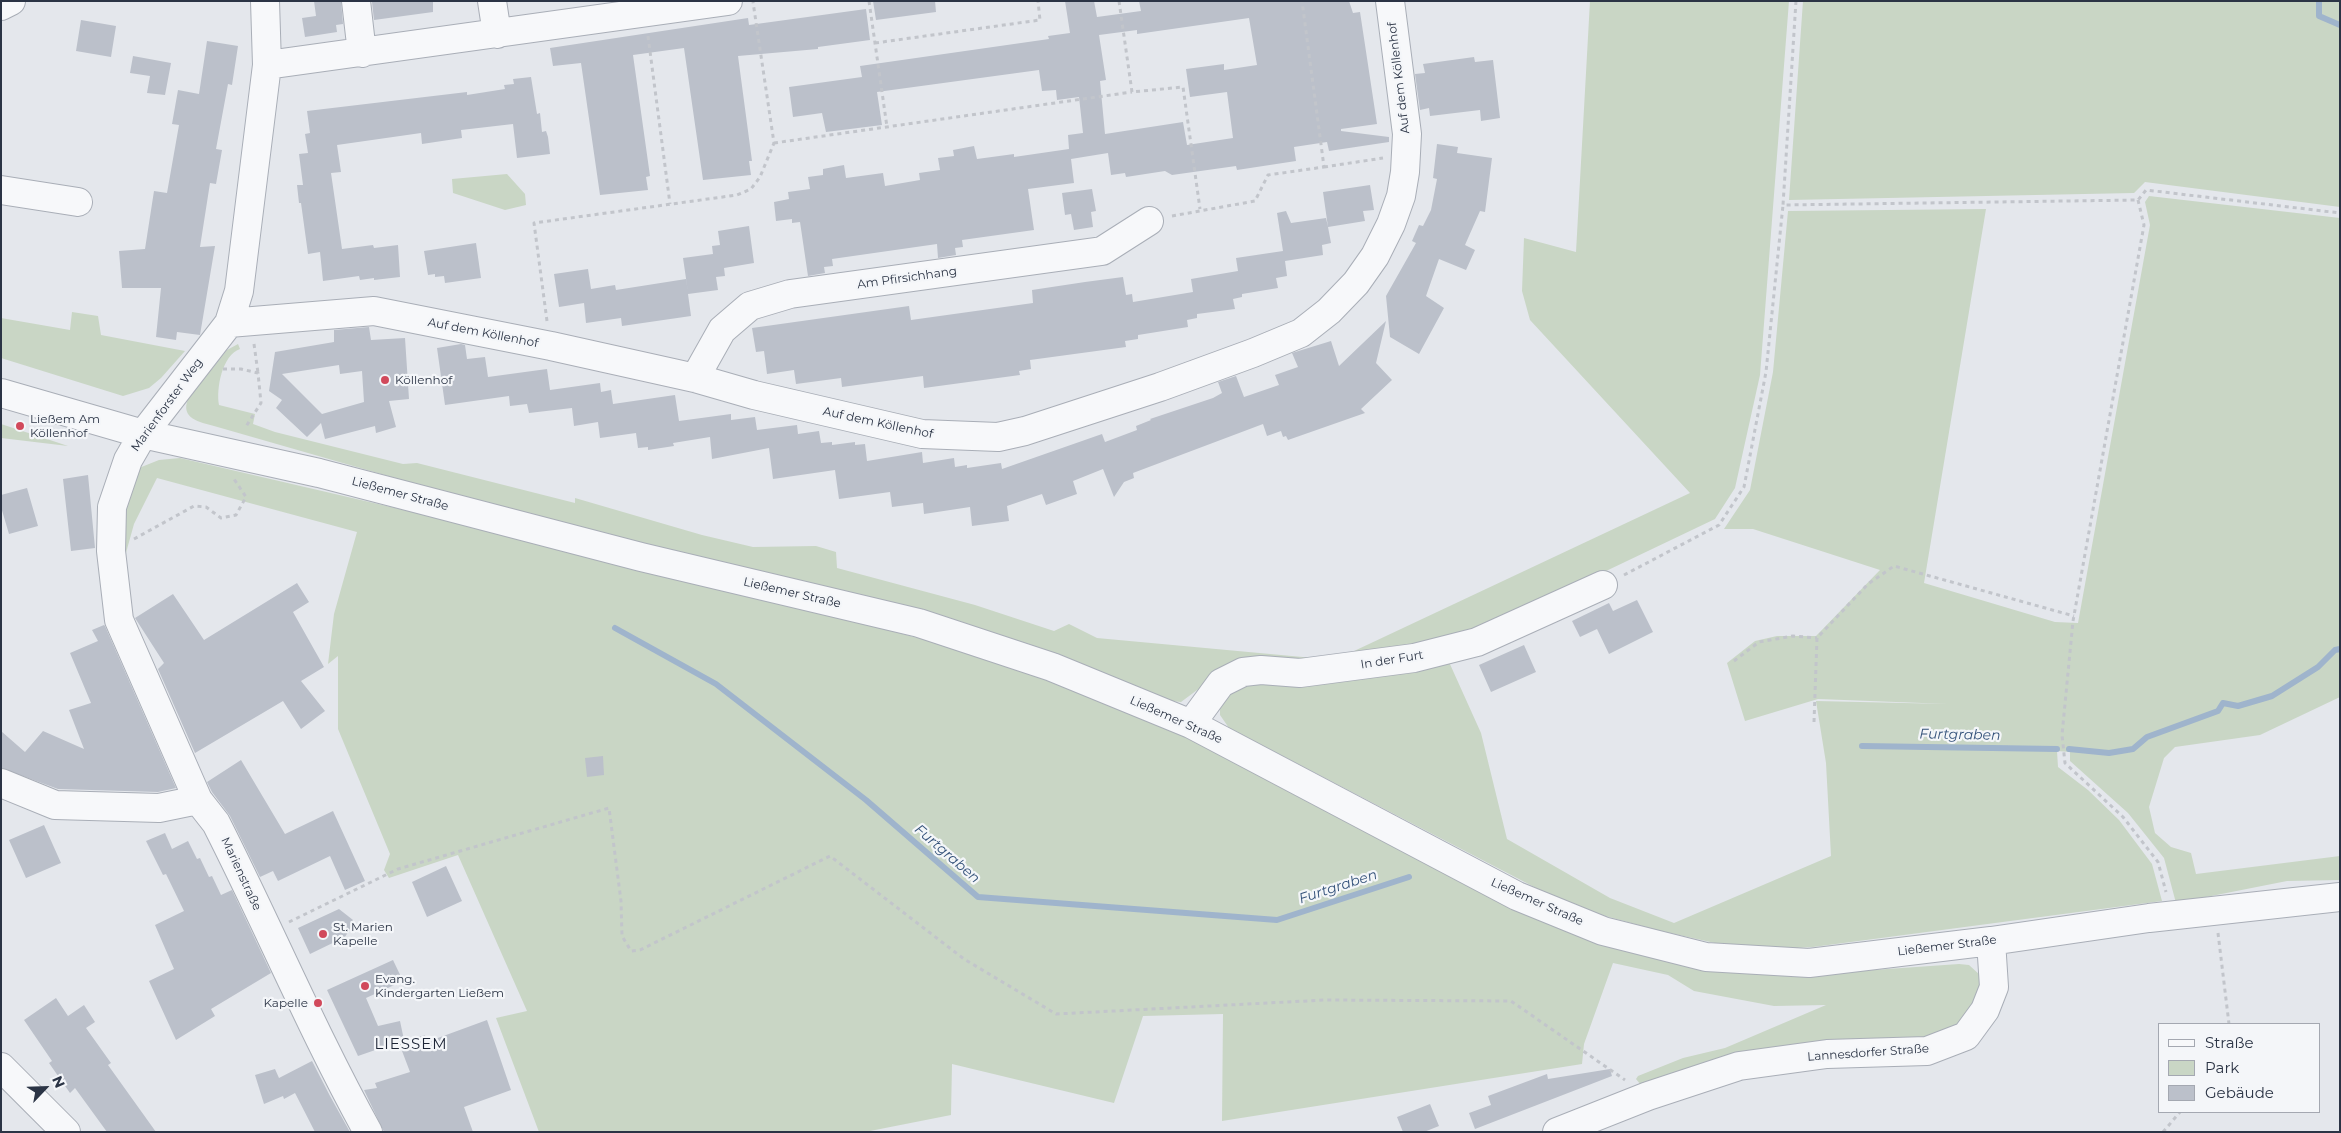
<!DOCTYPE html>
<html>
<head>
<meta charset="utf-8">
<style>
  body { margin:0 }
  #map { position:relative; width:2341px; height:1133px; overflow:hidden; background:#e4e7ec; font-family:Montserrat,sans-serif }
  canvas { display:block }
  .frame { position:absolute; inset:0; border:2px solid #2b3445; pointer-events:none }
  .legend { position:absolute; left:2158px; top:1023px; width:162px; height:90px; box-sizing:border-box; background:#f4f6f9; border:1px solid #a4a8b1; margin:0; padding:6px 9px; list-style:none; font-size:15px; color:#2b3445 }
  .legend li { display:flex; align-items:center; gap:10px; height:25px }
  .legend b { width:25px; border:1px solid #a4a8b1 }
  .north { position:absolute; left:20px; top:1063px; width:50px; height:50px; -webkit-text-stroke:4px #f4f6f9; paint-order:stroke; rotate:66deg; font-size:14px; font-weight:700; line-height:20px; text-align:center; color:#2b3445 }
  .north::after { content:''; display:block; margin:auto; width:18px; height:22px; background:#2b3445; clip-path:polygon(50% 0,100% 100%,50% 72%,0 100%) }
</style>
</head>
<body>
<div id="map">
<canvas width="2341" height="1133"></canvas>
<div class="frame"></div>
<ul class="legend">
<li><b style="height:6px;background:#f7f8fa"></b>Straße</li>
<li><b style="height:14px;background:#c9d6c5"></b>Park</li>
<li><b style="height:14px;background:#bbc0ca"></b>Gebäude</li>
</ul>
<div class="north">N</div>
</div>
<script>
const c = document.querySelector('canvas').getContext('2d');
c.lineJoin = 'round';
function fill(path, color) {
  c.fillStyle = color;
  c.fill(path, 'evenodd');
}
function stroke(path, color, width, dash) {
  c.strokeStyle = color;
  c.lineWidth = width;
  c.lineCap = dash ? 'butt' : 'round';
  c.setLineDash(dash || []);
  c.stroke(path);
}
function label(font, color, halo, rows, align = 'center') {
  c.font = font + ' Montserrat,sans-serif';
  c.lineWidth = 4.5;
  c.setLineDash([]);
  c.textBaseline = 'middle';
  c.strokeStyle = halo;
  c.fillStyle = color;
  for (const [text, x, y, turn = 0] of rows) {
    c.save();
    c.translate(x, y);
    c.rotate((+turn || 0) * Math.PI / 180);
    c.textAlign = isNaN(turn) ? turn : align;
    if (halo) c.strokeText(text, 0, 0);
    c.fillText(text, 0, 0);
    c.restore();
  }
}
fill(new Path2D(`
  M1590 1H1789L1760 375 1735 488 1715 519 1472 635 1416 650 1301 665 1262 661 1240 664 1216 676 1181 702 1171 701 1041 648 475 501 214 426C200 422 180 419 188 399L227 350 238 344 240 349C222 355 216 389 219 405L255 414 253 424 275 432 403 464 417 463 575 503V498L702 535 753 547 816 546 836 552 837 568 975 605 1054 631 1069 624 1097 638 1335 660 1690 493 1530 320 1522 291 1524 238 1576 252Z
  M1803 1H2340V207L2145 182 2134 193 1789 200Z
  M507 174 525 194 526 205 505 210 453 193 452 179Z
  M2149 196 2340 218V697L2260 735 2175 747 2164 758 2149 807 2155 833 2171 847 2191 853 2196 874 2340 856V880L2287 881 2176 903 2164 858 2128 813 2070 761V752L2057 751 2058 767 2088 790 2119 820 2152 864 2162 901 1813 947 1763 950 1728 946 1657 930 1598 914 1538 889 1229 728 1220 715V696L1236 684 1449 662 1481 733 1507 839 1610 898 1674 923 1831 856 1826 763 1816 701 1948 704 1818 699 1745 721 1727 663 1755 641 1777 636H1816L1880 570 1753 529H1724L1750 490 1773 372 1788 211 1986 209 1924 583 2055 622 2078 623 2150 225 2145 202Z
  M72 312 98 316 101 335 185 351 161 378 149 388 123 396 1 358V318L70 330Z
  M1 424 59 443 68 446 1 438Z
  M180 458 477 527 804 608 975 653 1036 674 1213 747 1511 904 1816 974 1959 964 1969 965 1980 975V996L1963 1023 1927 1040 1641 1085 1636 1079 1638 1076 1683 1058 1725 1048 1826 1005 1774 1006 1694 991 1668 975 1613 963 1584 1044 1582 1064 1222 1121 1223 1014 1143 1016 1114 1103 952 1064 951 1115 865 1132H539L496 1018 527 1011 458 855 389 878 384 870 390 854 338 729V656L328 664 334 614 357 532 157 478 134 524 124 560 120 518 139 468 159 460Z`), '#c9d6c5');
stroke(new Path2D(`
  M2319 1V16L2340 25
  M615 628 716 684 866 800 978 897 1277 920 1409 877
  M1862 746 2057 749
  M2069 749 2109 753 2133 749 2147 737 2218 711 2223 703 2238 706 2272 696 2318 667 2335 650 2340 649`), '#9fb4cc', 6);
fill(new Path2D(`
  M314 1H341L343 24 336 25 337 32 305 37 302 18 316 16Z
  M381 1H433V12L374 20 372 2Z
  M873 1H935L936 12 876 20Z
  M1065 1H1094L1097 17 1141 11 1139 1H1349L1353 13 1360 12 1377 124 1341 129V131L1389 137V142L1329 151 1327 142 1294 147 1296 161 1237 170 1236 166 1172 175 1165 171 1126 177 1125 173 1111 175 1108 153 1071 159 1074 183 1028 189 1034 230 962 240 963 247 955 248 956 255 938 258 937 244 832 259 833 266 824 267 825 273 808 276 800 222 792 223V219L776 221 774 202 789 199 788 192 810 189 808 177 823 175V169L844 165 846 178 883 173 885 186 920 180 919 173 940 170 938 158 954 156 953 150 974 146 977 159 1014 154V157L1069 149 1068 135 1083 133 1079 97 1057 100 1056 90 1042 91 1039 70 877 92 882 125 826 132 822 113 793 117 789 87 862 77 860 66 1049 39 1048 36 1070 33ZM1249 18 1257 65 1224 70V64L1186 69 1190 97 1227 92 1233 138 1187 145 1183 122 1105 134 1100 81 1106 80 1099 35 1137 30V34Z
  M866 9 870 40 818 47V49L738 56 752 161H749L751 175 703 180 684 48 633 55 650 176 646 177 648 190 600 195 581 63 553 66 550 48 748 18 749 25Z
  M81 20 116 26 111 57 76 51Z
  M207 41 238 46 232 85 228 84 216 149 222 150 216 184 210 183 200 247 215 246 200 335 177 332 176 340 156 337 161 288H122L119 251 145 249 154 191 167 193 179 125 172 124 178 90 199 94Z
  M133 56 171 63 165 95 147 93 150 76 130 73Z
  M1474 57 1475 62 1493 60 1500 118 1481 121 1480 110 1430 116 1429 108 1420 110 1415 74 1425 73 1423 64Z
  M531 77 537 114 540 113 542 132 546 131 548 137 550 154 517 158 513 124 461 130 462 138 422 144 421 133 337 145 341 172 331 173 342 249 373 245 374 248 398 245 400 277 374 280V278L360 280 359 276 323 281 320 252 308 254 301 203H299L297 185H303L299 154 308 153 305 134 310 133 307 111 467 92V95L505 89 504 85 514 84 513 79Z
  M1437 144 1458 147 1457 153 1492 158 1485 212 1480 211 1465 245 1475 250 1466 270 1439 259 1426 296 1444 308 1419 354 1390 337 1386 296 1416 243 1412 241 1419 225 1423 226 1431 210 1437 179 1433 178Z
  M1370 185 1374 210 1363 211 1365 221 1328 227 1331 243 1322 245 1323 255 1285 261 1287 276 1276 278 1278 288 1242 294V297L1233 299 1235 309 1197 314V318L1187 320 1188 327 1138 335V339L1125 341 1126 347 1030 360 1031 369 1019 371 1020 375 924 388 923 376 842 387 841 378 796 384 794 370 767 374 764 351 756 352 752 328 909 306 911 320 1033 303 1032 290 1085 282 1123 277 1126 295 1132 294 1133 302 1193 292 1191 279 1238 271 1236 258 1283 251 1277 213 1286 211 1291 223 1326 218 1328 227 1323 192Z
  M1092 189 1096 211 1091 212 1093 227 1074 230 1071 214 1065 215 1062 193Z
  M749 226 754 263 724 268 725 276 716 277 718 290 688 294 691 316 622 326 621 318 586 323 584 303 559 307 554 274 588 269 591 289 615 285 616 290 686 279 688 292 683 258 713 254 712 246 720 245 718 231Z
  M476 243 481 278 445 283 444 276 435 277V274L428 275 424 251Z
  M1386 321 1376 363 1392 380 1361 409 1365 413 1288 440 1286 436 1283 437 1281 431 1267 436 1263 424 1133 473 1134 478 1124 482 1114 497 1103 469 1073 481 1077 494 1046 505 1042 494 1007 506 1009 521 972 526 970 507 924 514 923 503 892 507 890 492 839 499 835 470 773 479 769 448 712 459 710 437 673 443 674 446 648 450V447L638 448 636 433 600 438 598 422 574 426 572 408 529 413 527 404 510 406 509 396 445 405 437 348 461 344 465 345 467 359 485 357 488 377 547 369 550 390 600 383 601 392 611 390 613 404 675 395 679 421 731 414V420L755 417 757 430 797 425 798 434 819 431 821 443 832 442V445L855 442V445L865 444 867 461 922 452 923 463 954 458 955 467 967 465V468L1001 463 1002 469 1102 434 1105 442 1137 430 1136 426 1151 420 1150 419 1213 398 1222 393 1218 382 1236 376 1244 397 1279 385 1275 375 1298 367 1292 353 1331 341 1339 366Z
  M369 327 371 340 405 338 409 399 389 401 396 427 376 433 375 426 325 439 321 423 307 437 276 408 282 400 269 391 275 352 334 342V330ZM339 365 340 374 362 371 364 402 322 414 282 374Z
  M88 475 95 548 71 551 63 479Z
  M27 488 38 526 9 534 1 507V495Z
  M297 583 309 602 293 612 324 667 301 681 325 711 301 729 283 701 195 753 158 669 164 663 135 618 173 594 204 640Z
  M1637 600 1653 632 1609 654 1597 629 1580 637 1572 621 1609 603 1613 611Z
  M104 625 105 626 176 788 158 792 58 789 1 768V731L25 752 43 731 84 749 69 710 91 703 70 653 98 641 92 630Z
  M1524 645 1536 672 1491 692 1479 665Z
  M603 756 604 775 587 777 585 758Z
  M241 760 285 834 333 811 365 881 345 890 330 856 278 881 273 871 260 877 230 816 212 792 207 782Z
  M44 825 61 863 26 878 9 840Z
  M165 833 172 849 188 841 197 859 200 858 209 877 212 876 221 895 232 890 271 973 211 1009 215 1016 176 1040 149 981 174 969 155 925 184 911 166 874 163 875 146 841Z
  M446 866 462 901 427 917 412 882Z
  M339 909 353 920 351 927 345 937 310 954 298 928Z
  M393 960 403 981 366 998 378 1026 400 1021 404 1040 358 1056 327 990Z
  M56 998 68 1016 84 1005 95 1022 86 1028 111 1063 108 1065 156 1132H107L75 1088 70 1093 49 1063 52 1061 24 1020Z
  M487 1020 511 1090 464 1107 473 1132H384L364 1090 377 1088 375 1083 410 1072 399 1043 425 1035 427 1042Z
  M312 1061 330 1096 350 1132H315L295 1093 284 1099 283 1096 264 1104 255 1075 275 1069 279 1078Z
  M1610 1069 1612 1076 1475 1129 1469 1113 1491 1105 1488 1096 1547 1074 1548 1079Z
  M1430 1104 1439 1126 1424 1132H1403L1397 1117Z`), '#bbc0ca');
const minor = new Path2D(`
  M265 1 267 65 239 291 229 323 143 434 128 460 112 507 111 551 119 620 198 800 216 823C268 925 312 1031 368 1132
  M356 1 362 53
  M492 1 497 34
  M1 6 11 1
  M267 65 728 1
  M1 190 78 202
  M229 323 374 311 551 346 695 378 754 395 922 434 998 437 1025 431 1160 387 1253 353 1301 333 1329 311 1356 283 1375 256 1391 224 1401 196 1405 172 1407 134 1390 1
  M695 378 722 330 750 306 790 294 1102 251 1149 221
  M1 393 143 434 319 473 641 557 919 623 1052 667 1191 724 1517 896 1603 931 1706 957 1809 963 1991 941 2149 918 2340 897
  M1191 724 1221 683 1243 672 1261 670 1300 673 1414 658 1477 642 1603 585
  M1 783 55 805 159 808 198 800
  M1 1067 66 1132
  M1557 1132 1648 1096 1739 1066 1827 1054 1927 1051 1966 1036 1985 1010 1994 987 1991 941`);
stroke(minor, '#a9aeb7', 30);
stroke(new Path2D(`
  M869 1 887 127
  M1119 1 1132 92 1183 87 1200 209
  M1796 1 1783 205 2138 200 2146 190 2340 213
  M648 36 670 204
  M875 43 1040 20 1038 1
  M774 143 1132 92
  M1324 167 1383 158
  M2138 200 2144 225 2073 621 2062 735 2065 763 2123 817 2158 862 2166 892
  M1172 216 1255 201 1268 175 1324 167 1302 1
  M547 321 534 223 737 195 751 189 760 177 774 143 753 2
  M254 344 258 373
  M223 369H241L258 373 261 403 245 428
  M134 539 194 506 206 507 221 518 236 515 246 497 234 479
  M1624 575 1719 525 1744 487 1766 372 1783 205
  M1734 661 1759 642 1793 636 1817 638
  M1814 722 1817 638 1868 584 1894 566 2074 616
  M289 922 398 869 609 808 621 901 622 936 631 951 640 950 830 856 964 959 1056 1014 1325 1000 1511 1001 1625 1080
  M2218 933 2229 1024
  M2163 1132 2180 1112`), '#c2c5cb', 3, [4, 4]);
stroke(minor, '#f7f8fa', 28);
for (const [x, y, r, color] of [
  [385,380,5,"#d1495b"],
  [20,426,5,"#d1495b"],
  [323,934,5,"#d1495b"],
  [365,986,5,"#d1495b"],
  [318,1003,5,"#d1495b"]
]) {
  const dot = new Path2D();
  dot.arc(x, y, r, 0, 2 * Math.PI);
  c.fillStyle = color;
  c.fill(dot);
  stroke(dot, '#f4f6f9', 2);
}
label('12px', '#2b3445', '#f4f6f9', [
  ["Auf dem Köllenhof",1399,78,-97],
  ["Am Pfirsichhang",907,278,-8],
  ["Auf dem Köllenhof",483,333,11],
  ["Marienforster Weg",167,405,-54],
  ["Auf dem Köllenhof",878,423,12],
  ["Ließemer Straße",400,494,15],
  ["Ließemer Straße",792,593,13],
  ["In der Furt",1392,660,-9],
  ["Ließemer Straße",1176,720,24],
  ["Marienstraße",241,874,65],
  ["Ließemer Straße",1537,902,24],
  ["Ließemer Straße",1947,946,-7],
  ["Lannesdorfer Straße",1868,1053,-4]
]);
label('12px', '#2b3445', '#f4f6f9', [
  ["Köllenhof",395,380],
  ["Ließem Am",30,419],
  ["Köllenhof",30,433],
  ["St. Marien",333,927],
  ["Kapelle",333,941],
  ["Evang.",375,979],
  ["Kindergarten Ließem",375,993],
  ["Kapelle",308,1003,"right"]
], 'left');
label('italic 14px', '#34527a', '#f4f6f9', [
  ["Furtgraben",1960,735,1],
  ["Furtgraben",947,854,41],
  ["Furtgraben",1338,887,-18]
]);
c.letterSpacing = '1px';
label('15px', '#1d2536', '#f4f6f9', [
  ["LIESSEM",411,1045]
]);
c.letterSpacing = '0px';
</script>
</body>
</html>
